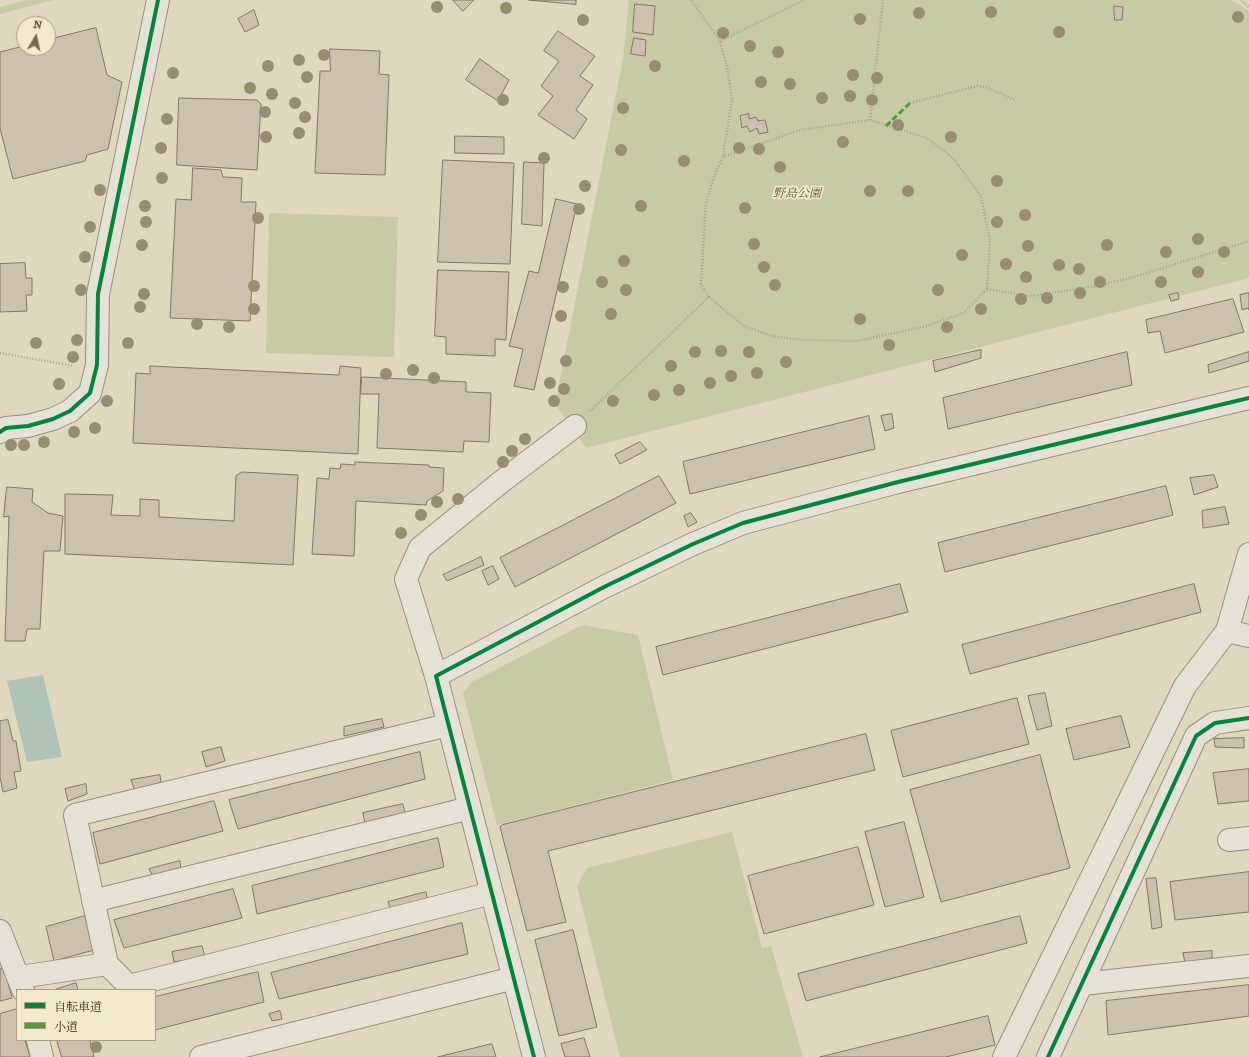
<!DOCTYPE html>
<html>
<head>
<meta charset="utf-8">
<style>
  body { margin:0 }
  #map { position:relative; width:1249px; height:1057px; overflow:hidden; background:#dfd7be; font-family:"IM FELL French Canon","Noto Serif JP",serif }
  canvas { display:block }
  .legend { position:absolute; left:16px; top:989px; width:140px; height:52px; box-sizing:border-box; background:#f3eacc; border:1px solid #ab9d81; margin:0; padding:5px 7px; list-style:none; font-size:12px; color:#402a11 }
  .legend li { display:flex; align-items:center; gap:8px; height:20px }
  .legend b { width:20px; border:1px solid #ab9d81 }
  .north { position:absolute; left:16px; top:16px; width:40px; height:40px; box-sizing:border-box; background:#f3eacc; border:1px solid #ab9d81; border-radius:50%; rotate:9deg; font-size:11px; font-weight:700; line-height:16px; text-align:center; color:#402a11 }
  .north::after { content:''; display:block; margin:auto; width:14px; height:18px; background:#78674e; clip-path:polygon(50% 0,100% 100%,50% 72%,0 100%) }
</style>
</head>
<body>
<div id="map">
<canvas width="1249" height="1057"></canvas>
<ul class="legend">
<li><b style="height:5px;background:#00873e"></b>自転車道</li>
<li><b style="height:5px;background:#539c3c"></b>小道</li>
</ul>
<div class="north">N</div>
</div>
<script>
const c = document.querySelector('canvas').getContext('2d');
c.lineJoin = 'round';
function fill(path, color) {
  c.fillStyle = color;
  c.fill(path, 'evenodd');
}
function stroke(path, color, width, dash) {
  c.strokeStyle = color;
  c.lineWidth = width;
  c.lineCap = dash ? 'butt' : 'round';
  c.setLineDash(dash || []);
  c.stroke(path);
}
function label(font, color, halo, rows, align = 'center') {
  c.font = font + ' "IM FELL French Canon","Noto Serif JP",serif';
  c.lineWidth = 3.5;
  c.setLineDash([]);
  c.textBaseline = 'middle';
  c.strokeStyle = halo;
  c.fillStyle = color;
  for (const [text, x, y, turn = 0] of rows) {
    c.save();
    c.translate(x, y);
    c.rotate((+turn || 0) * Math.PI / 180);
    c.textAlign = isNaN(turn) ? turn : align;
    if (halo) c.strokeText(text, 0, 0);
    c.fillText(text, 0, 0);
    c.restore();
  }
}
fill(new Path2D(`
  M27 0H53L0 14V7Z
  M629 0H1231L1249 11V278L586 448 555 404 623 59Z
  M269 213 398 217 394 357 266 353Z
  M582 625 638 635 673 780 497 825 463 693 472 682Z
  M732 832 762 948 771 946 803 1057H620L577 886 587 868Z`), '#c7cba4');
fill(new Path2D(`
  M43 675 62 757 27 762 7 681Z`), '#afc3b7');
const building = new Path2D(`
  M453 0H474L463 11Z
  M529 0H576V4Z
  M635 4 655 6 653 35 633 32Z
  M1114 6 1123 7 1122 20H1115Z
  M254 10 259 25 245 32 238 19Z
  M96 28 107 75 122 82 108 149 87 155 85 161 13 179 0 128V52L24 46V48H48V40Z
  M558 31 595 56 580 76 593 85 576 110 587 119 574 139 538 115 553 96 541 86 559 61 544 51Z
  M634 38 646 40 645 56 631 54Z
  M330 49 380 51 379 74 389 75 385 175 315 173 320 71H330Z
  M480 59 509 80 498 101 466 80Z
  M179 98 257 100 261 104 257 170 177 165Z
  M749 114V119L756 117 758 121 765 120 768 132 759 134 757 128 750 132 747 126 742 128 740 116Z
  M455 136 504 137V154L455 153Z
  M443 160 514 163 510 264 438 262Z
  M524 162 544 163 542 226 522 224Z
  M193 168 221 170 223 177 242 178 241 202H256L250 321 170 318 176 199 191 200Z
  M556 199 577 204 534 390 514 386 523 349 509 346 529 271 538 273Z
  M25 263 26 278H32V295H26L27 311 0 312V264Z
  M438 270 509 272 506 340 495 339V356L446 354V337L435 336Z
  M1178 293 1179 299 1171 301 1169 295Z
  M1249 293V310L1248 308 1242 310 1240 295Z
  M1233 299 1244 332 1165 353 1160 331 1148 333 1146 320Z
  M981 350V358L935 372 933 361Z
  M1127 352 1132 385 948 429 943 398Z
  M1249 352V361L1209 373 1208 365Z
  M150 366 339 375 340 366 361 368 358 454 133 443 136 373 150 374Z
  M362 377 466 382V392L491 393 489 442 464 441 463 452 377 448 379 394H361Z
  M892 414 894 428 885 431 881 416Z
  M869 416 875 449 690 494 683 462Z
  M640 442 647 450 620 464 615 455Z
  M355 462 429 465V467L444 468 443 491 427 501 426 505 356 501 354 556 312 554 317 478 329 479 330 468 340 469 341 464 355 465Z
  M242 472 298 475 293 565 65 554V494L113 495 111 515 140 516V499L159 500V517L234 521 236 476Z
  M1214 475 1218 487 1194 495 1190 478Z
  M659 476 676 503 515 587 500 558Z
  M1166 486 1173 515 945 572 938 543Z
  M7 487 33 489 32 502 48 513 63 516 60 551H44L40 629H27L25 641H5L9 516 4 517Z
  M1225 507 1229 524 1203 528 1202 511Z
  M691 513 697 522 688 527 684 516Z
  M481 557 484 565 447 581 443 575Z
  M493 566 499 579 488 585 482 571Z
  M900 584 908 612 663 675 656 647Z
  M1194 584 1201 612 970 674 962 645Z
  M1045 693 1052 726 1037 730 1028 696Z
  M1017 698 1029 744 903 777 891 731Z
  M1121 716 1130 747 1074 760 1066 729Z
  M382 719 384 727 344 736V727Z
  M8 720 13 741H16L21 771 14 772 17 788 3 792 0 777V721Z
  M866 734 875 770 548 851 566 922 527 931 500 827 502 825Z
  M1244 738V748L1215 747 1214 739Z
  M221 747 225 761 206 767 202 752Z
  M420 752 425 779 238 829 229 800Z
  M1040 755 1070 868 941 902 910 790Z
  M1249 769V801L1218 804 1213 773Z
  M160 775 161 782 135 791 131 780Z
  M86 784 87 794 68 801 65 789Z
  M214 801 223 831 100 864 93 833Z
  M403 804 406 817 365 824 363 813Z
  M904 822 924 897 885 907 865 832Z
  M438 838 444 867 257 914 252 886Z
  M858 847 874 905 764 934 748 876Z
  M180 861 181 869 153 876 149 869Z
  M1249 872V912L1175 920 1170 882Z
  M1156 878 1162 927 1152 929 1146 879Z
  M233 889 242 918 124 948 114 920Z
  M426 892 428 903 391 911 388 902Z
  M85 916 94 950 54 961 46 927Z
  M1020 916 1027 943 806 1001 798 974Z
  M462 923 468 954 279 999 271 973Z
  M573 930 597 1027 559 1036 535 940Z
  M202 946 205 957 174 962 172 952Z
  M1212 951V958L1185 963 1183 953Z
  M4 967 12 998 0 1001V969Z
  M258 972 264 1002 155 1030V997Z
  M76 983 78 990H54Z
  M1249 985V1016L1108 1035 1106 1001Z
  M17 1009V1040H25L30 1057H0V1014Z
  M280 1011 282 1019 272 1021 269 1014Z
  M988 1016 995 1045 946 1057H820Z
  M584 1038 590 1057H565L561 1044Z
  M57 1040H90L94 1057H62Z
  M492 1044 496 1057H438Z`);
fill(building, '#cec0ae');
stroke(building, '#7f7767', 1);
const minor = new Path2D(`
  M0 432 6 428 28 426 53 419 70 411 90 393 97 365 98 294 158 0
  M1227 631 1249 636
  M436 676 406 579 420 548 501 482 575 426
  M1229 840 1249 838
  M93 901 470 808
  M0 931 23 990
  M107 964 129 986 492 893
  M20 977 107 964 75 815 448 725
  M1082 984 1249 966
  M38 1040 42 1057
  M201 1057 514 978
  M534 1057 436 676 604 587 693 544 743 523 898 482 1249 398
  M1004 1057 1185 686 1227 631 1249 554
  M1048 1057 1196 736 1215 723 1249 718`);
stroke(minor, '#968f7e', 24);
stroke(new Path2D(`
  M1241 0 1249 7
  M720 41 804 0
  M910 103 977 86 986 87 1015 100
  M870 120 883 0
  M987 289 1030 296 1097 286 1134 277 1249 241
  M709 297 744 326 772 336 803 340 857 341 927 326 963 313 987 289 990 241 981 196 953 158 927 138 870 120 800 130 723 157
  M0 353 74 366
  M590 411 709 297 701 284 706 203 715 174 723 157 732 99 727 67 720 41 691 0`), '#a7a196', 2.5, [1, 2]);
stroke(minor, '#e5e1d5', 22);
stroke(new Path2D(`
  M886 126 910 103`), '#539c3c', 3, [6, 3]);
stroke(new Path2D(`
  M0 432 6 428 28 426 53 419 70 411 90 393 97 365 98 294 158 0
  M534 1057 436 676 604 587 693 544 743 523 898 482 1249 398
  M1048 1057 1196 736 1215 723 1249 718`), '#00873e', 4);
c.fillStyle = '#988d70';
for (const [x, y] of [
  [437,7],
  [506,8],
  [991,12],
  [919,13],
  [1238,17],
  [860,19],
  [583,20],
  [1059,32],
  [723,33],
  [750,46],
  [778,52],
  [324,55],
  [299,60],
  [268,66],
  [655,66],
  [173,73],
  [853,75],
  [307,77],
  [877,78],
  [761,82],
  [790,84],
  [250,88],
  [272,94],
  [850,96],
  [822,98],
  [503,100],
  [872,100],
  [295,103],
  [623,108],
  [265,112],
  [305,117],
  [167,119],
  [898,125],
  [299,133],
  [266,137],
  [951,137],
  [843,142],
  [161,148],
  [739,148],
  [759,149],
  [621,150],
  [544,158],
  [684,161],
  [780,167],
  [162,178],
  [997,181],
  [585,186],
  [100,190],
  [870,191],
  [908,191],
  [145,206],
  [641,206],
  [745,208],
  [579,209],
  [1025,215],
  [258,218],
  [146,222],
  [997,222],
  [90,227],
  [1198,239],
  [754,244],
  [142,245],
  [1107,245],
  [1028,246],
  [1166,252],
  [1224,252],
  [962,255],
  [85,257],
  [624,261],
  [1006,264],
  [1059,265],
  [764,267],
  [1079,269],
  [1198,272],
  [1026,277],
  [602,282],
  [1100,282],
  [1161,282],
  [775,285],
  [254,286],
  [563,287],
  [81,290],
  [626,290],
  [938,290],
  [1080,293],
  [144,294],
  [1047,298],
  [1021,299],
  [140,307],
  [254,309],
  [981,309],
  [611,314],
  [561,316],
  [860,319],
  [197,324],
  [229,327],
  [947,327],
  [77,340],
  [36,343],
  [128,343],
  [889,345],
  [721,351],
  [695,352],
  [749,352],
  [73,357],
  [566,361],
  [786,362],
  [671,366],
  [413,370],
  [757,373],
  [386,374],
  [731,376],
  [434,378],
  [550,383],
  [710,383],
  [59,384],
  [564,389],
  [679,390],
  [654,395],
  [107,401],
  [554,401],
  [613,401],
  [95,428],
  [74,432],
  [525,439],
  [44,442],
  [11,445],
  [24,445],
  [512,451],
  [503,462],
  [458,499],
  [437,502],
  [421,515],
  [401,533],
  [96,1047]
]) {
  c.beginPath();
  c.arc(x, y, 6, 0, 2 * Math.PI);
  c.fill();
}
label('italic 12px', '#5d5030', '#f3eacc', [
  ["野島公園",797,194]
]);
</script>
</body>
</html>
